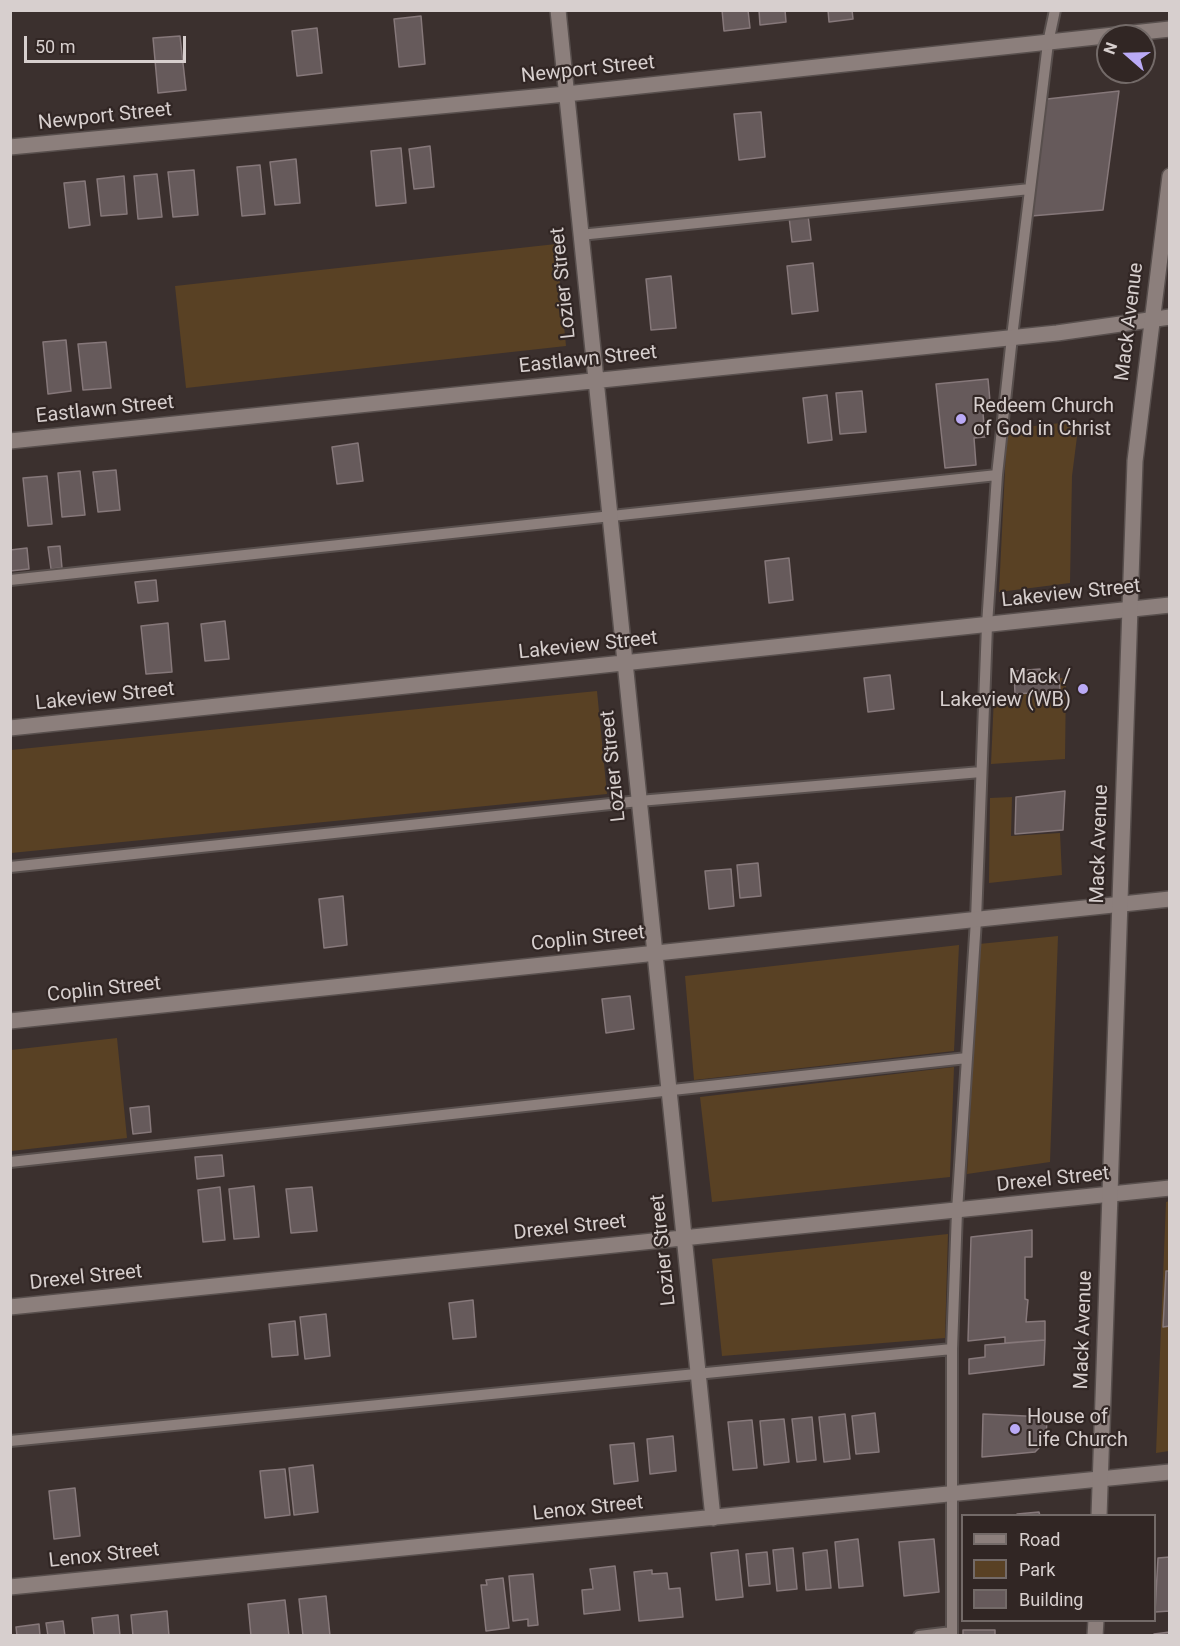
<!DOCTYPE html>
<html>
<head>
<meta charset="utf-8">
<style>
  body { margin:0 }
  #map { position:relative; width:1180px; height:1646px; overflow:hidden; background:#3b302e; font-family:Roboto,sans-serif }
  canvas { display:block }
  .frame { position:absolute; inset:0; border:12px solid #d7cfce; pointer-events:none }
  .legend { position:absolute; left:961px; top:1514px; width:195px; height:108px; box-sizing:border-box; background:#312624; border:2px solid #736a68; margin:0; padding:8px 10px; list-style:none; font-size:18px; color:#d7cfce }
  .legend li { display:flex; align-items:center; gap:12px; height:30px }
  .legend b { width:30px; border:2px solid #736a68 }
  .north { position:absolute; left:1096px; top:24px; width:60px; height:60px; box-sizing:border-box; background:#312624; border:2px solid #736a68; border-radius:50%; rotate:290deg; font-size:16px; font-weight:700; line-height:24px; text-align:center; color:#d7cfce }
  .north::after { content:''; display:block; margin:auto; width:21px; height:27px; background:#baaaf6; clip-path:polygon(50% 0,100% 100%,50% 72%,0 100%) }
  .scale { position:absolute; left:24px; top:36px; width:162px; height:27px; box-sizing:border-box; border:3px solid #d7cfce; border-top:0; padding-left:8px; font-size:18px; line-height:21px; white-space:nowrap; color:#d7cfce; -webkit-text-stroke:4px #312624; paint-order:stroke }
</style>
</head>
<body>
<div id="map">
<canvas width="1180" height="1646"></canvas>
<div class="frame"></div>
<ul class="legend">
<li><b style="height:8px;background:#8c7f7c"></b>Road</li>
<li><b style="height:16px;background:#594124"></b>Park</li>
<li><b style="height:16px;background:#665a5b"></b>Building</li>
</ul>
<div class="north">N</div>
<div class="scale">50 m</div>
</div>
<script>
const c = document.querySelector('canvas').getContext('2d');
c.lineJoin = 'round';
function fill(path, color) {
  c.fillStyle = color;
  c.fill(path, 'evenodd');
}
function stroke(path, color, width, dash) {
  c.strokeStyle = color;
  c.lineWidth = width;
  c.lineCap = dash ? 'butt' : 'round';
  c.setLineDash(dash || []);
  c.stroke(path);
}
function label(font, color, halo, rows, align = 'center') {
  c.font = font + ' Roboto,sans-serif';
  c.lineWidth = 4.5;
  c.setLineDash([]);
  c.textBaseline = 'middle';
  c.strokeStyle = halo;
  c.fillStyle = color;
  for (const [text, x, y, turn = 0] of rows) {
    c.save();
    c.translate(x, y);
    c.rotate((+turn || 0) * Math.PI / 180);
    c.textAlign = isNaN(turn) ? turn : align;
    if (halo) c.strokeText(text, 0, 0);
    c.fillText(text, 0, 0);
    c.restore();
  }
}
fill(new Path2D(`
  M556 244 566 346 186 388 175 286Z
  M1079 421 1072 476 1070 583 999 592 1007 429Z
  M1059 678H1066L1065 759 991 764 994 696 1061 692Z
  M597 691 607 794 11 853V750Z
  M1012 797 1011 836 1060 833 1062 875 989 883 990 798Z
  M1058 936 1050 1162 967 1174 979 944Z
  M959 945 954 1051 694 1080 685 976Z
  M117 1038 127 1138 11 1151V1050Z
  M954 1067 950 1177 712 1202 700 1097Z
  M1169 1201V1451L1156 1453 1166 1202Z
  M948 1234 945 1338 722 1356 712 1259Z`), '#594124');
const building = new Path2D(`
  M722 10H748L750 28 724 31Z
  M759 10H785L786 22 760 25Z
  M828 10H852L853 19 829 22Z
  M421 16 425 64 399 67 394 19Z
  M317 28 322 73 297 76 292 31Z
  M180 36 186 90 158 93 153 38Z
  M1119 91 1103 210 1031 216 1047 99Z
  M761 112 765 157 739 160 734 114Z
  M430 146 434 187 414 189 409 149Z
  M401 148 406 203 376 206 371 151Z
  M296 159 300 203 275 205 270 162Z
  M260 165 265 214 242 216 237 167Z
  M194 170 198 215 173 217 168 172Z
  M157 174 162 217 138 219 134 176Z
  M124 176 127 214 101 216 97 179Z
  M85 181 90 225 69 228 64 183Z
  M808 215 811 240 792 242 789 217Z
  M813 263 818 311 792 314 787 266Z
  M671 276 676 328 651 330 646 279Z
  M66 340 71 391 48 394 43 342Z
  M106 342 111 388 83 390 78 344Z
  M988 379 990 401H982L985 437 974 438 976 465 945 468 936 384Z
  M862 391 866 432 840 434 836 393Z
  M827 395 832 440 808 443 803 398Z
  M358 443 363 481 337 484 332 447Z
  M116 470 120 510 98 512 93 472Z
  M80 471 85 515 62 517 58 473Z
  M47 476 52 524 28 526 23 478Z
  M60 546 62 568 51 569 48 547Z
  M27 548 29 569 10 571V550Z
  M789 558 793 600 769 603 765 561Z
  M156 580 158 601 138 603 135 582Z
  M225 621 229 659 205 661 201 624Z
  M168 623 172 672 146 674 141 626Z
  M1040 669V675L1059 674 1060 691 1015 694 1014 671Z
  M890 675 894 709 868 712 864 678Z
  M1065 791 1063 830 1015 834 1016 797Z
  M758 863 761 896 740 898 737 865Z
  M731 869 734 906 709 909 705 871Z
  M343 896 347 945 324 948 319 899Z
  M630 996 634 1029 606 1033 602 999Z
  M149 1106 151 1132 133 1134 130 1108Z
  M222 1155 224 1176 197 1179 195 1157Z
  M254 1186 259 1237 234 1239 229 1189Z
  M220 1187 225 1240 203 1242 198 1190Z
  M312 1187 317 1231 291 1233 286 1189Z
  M1032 1230V1257H1025V1299L1028 1300 1026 1322 1045 1321V1340L1005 1343V1337L968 1341 971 1237Z
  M1166 1271H1170V1326L1163 1327Z
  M473 1300 476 1337 453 1339 449 1303Z
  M326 1314 330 1356 305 1359 300 1317Z
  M295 1321 298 1355 272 1357 269 1324Z
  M1045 1340 1044 1365 969 1374V1359L985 1357V1345Z
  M875 1413 879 1452 856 1454 852 1416Z
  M845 1414 850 1459 824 1462 819 1417Z
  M983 1414 1047 1417 1046 1441 1035 1452 982 1457Z
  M812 1417 816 1460 797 1462 792 1419Z
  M784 1419 789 1462 764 1465 760 1421Z
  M752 1420 757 1468 733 1470 728 1422Z
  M673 1436 676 1471 650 1474 647 1439Z
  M634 1443 638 1481 614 1484 610 1445Z
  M313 1465 318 1512 294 1515 289 1468Z
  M285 1469 290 1515 265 1518 260 1471Z
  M75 1488 80 1536 54 1539 49 1491Z
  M1039 1512 1040 1516H1017V1514Z
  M858 1539 863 1586 839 1588 835 1542Z
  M934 1539 939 1592 904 1596 899 1542Z
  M793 1548 797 1589 777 1591 773 1550Z
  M738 1550 743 1597 716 1600 711 1553Z
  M827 1550 831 1588 806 1590 803 1553Z
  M767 1552 770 1584 749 1586 746 1554Z
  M1170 1557V1611L1155 1612 1158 1558Z
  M615 1566 620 1610 584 1614 582 1590 593 1589 590 1569Z
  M652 1570V1574L667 1573 669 1589 680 1588 683 1617 639 1621 634 1572Z
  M533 1574 538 1625 528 1626V1619L513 1621 509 1576Z
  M503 1578 509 1628 486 1631 481 1585H487L486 1580Z
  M326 1596 330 1636H303L299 1599Z
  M285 1600 289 1636H251L248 1604Z
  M167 1611 169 1636H133L131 1615Z
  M118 1615 120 1636H94L92 1618Z
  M63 1621 65 1636H48L46 1623Z
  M39 1624 40 1636H17L16 1627Z
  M963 1630H995V1636H963Z
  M1170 1632V1636H1154V1634Z`);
fill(building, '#665a5b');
stroke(building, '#86787a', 1.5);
const service = new Path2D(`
  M580 235 1030 189
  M10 580 997 475
  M10 867 639 801 981 772
  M10 1162 967 1058
  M10 1441 952 1349
  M919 1636 952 1632
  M952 1636V1349L957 1211 976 920 987 625 997 475 1012 337 1048 43 1055 10`);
const minor = new Path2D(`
  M558 10 713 1518
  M10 147 566 94 1170 29
  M10 441 1057 333 1170 317
  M10 728 1170 605
  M10 1021 1170 899
  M10 1307 1170 1188
  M10 1587 1170 1472`);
const secondary = new Path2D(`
  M1099 1516 1135 461 1170 176
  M1095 1636 1096 1620`);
stroke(service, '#584f4d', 14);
stroke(minor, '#584f4d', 18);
stroke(secondary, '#584f4d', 18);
stroke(service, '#8c7f7c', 10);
stroke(minor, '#8c7f7c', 15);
stroke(secondary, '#8c7f7c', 15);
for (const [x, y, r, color] of [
  [961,419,6,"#baaaf6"],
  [1083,689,6,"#baaaf6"],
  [1015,1429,6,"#baaaf6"]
]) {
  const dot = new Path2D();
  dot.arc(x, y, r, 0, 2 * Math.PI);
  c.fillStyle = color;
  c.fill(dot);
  stroke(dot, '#312624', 2);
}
label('20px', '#d7cfce', '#312624', [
  ["Newport Street",588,70,-6],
  ["Newport Street",105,117,-6],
  ["Lozier Street",564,283,-96],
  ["Mack Avenue",1130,322,-83],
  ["Eastlawn Street",588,360,-6],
  ["Eastlawn Street",105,410,-6],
  ["Lakeview Street",1071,594,-6],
  ["Lakeview Street",588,646,-6],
  ["Lakeview Street",105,697,-6],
  ["Lozier Street",614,766,-96],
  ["Mack Avenue",1100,844,-88],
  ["Coplin Street",588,939,-6],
  ["Coplin Street",104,990,-6],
  ["Drexel Street",1053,1180,-6],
  ["Drexel Street",570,1228,-6],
  ["Lozier Street",664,1250,-96],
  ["Drexel Street",86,1278,-6],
  ["Mack Avenue",1084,1330,-88],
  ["Lenox Street",588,1509,-6],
  ["Lenox Street",104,1556,-6]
]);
label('20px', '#d7cfce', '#312624', [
  ["Redeem Church",973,407],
  ["of God in Christ",973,430],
  ["Mack /",1071,678,"right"],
  ["Lakeview (WB)",1071,701,"right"],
  ["House of",1027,1418],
  ["Life Church",1027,1441]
], 'left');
</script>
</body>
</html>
